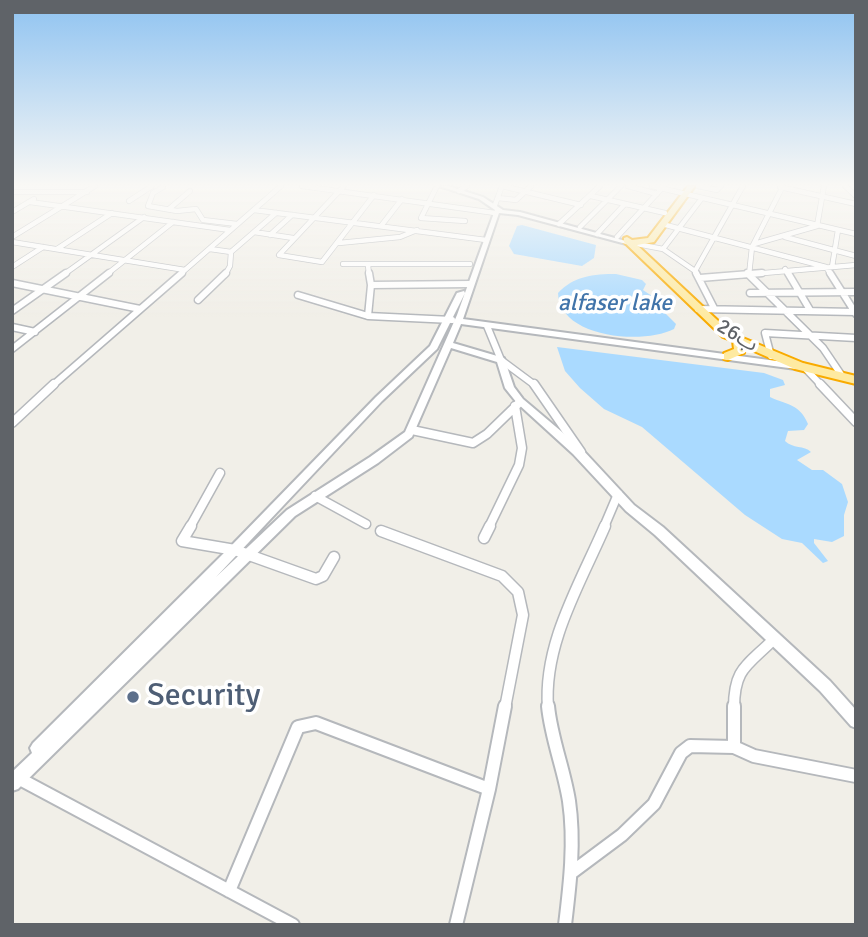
<!DOCTYPE html>
<html>
<head>
<meta charset="utf-8">
<style>
  body { margin:0 }
  #map { position:relative; width:868px; height:937px; overflow:hidden; background:#f1efe8; font-family:Signika,sans-serif }
  canvas { display:block }
  .frame { position:absolute; inset:0; border:14px solid #5f6368; pointer-events:none }
</style>
</head>
<body>
<div id="map">
<canvas width="868" height="937"></canvas>
<div class="frame"></div>
</div>
<script>
const c = document.querySelector('canvas').getContext('2d');
c.lineJoin = 'round';
function fill(path, color) {
  c.fillStyle = color;
  c.fill(path, 'evenodd');
}
function stroke(path, color, width, dash) {
  c.strokeStyle = color;
  c.lineWidth = width;
  c.lineCap = dash ? 'butt' : 'round';
  c.setLineDash(dash || []);
  c.stroke(path);
}
function label(font, color, halo, rows, align = 'center') {
  c.font = font + ' Signika,"Noto Sans Arabic",sans-serif';
  c.lineWidth = 7;
  c.setLineDash([]);
  c.textBaseline = 'middle';
  c.strokeStyle = halo;
  c.fillStyle = color;
  for (const [text, x, y, turn = 0] of rows) {
    c.save();
    c.translate(x, y);
    c.rotate((+turn || 0) * Math.PI / 180);
    c.textAlign = isNaN(turn) ? turn : align;
    if (halo) c.strokeText(text, 0, 0);
    c.fillText(text, 0, 0);
    c.restore();
  }
}
fill(new Path2D(`
  M522 225 596 245 594 258 582 266 514 254 509 246 517 226Z
  M616 274 642 280 646 284 643 290 652 296 669 299 660 308 676 324 674 329C643 345 559 338 558 293 574 276 593 274 616 274Z
  M557 347 764 373 783 380 785 385 770 389V397C787 405 800 404 808 424L804 430 788 431 785 441C793 449 804 445 811 452L797 460 812 470H823L842 484 848 502 844 515V536L832 542 814 539V543L828 561 823 563 802 543 782 539 745 515 642 427 604 409 580 388 565 371Z`), '#aadaff');
const minorFar4 = new Path2D(`
  M302 186 495 213
  M344 186 279 255 322 262 374 195
  M437 186 421 218 465 221
  M628 186 657 194
  M652 186 856 234
  M698 186 717 190 721 186
  M845 186 856 196
  M163 187 153 193 148 206 177 211 196 209 203 220 237 224
  M780 187 856 204
  M459 191 467 186
  M12 192H87
  M591 196 665 213
  M498 198 516 200 531 186
  M129 201 152 186
  M30 202 230 230
  M495 205 502 186 581 205
  M169 209 190 191
  M254 210 486 240
  M12 212 34 199
  M559 224 600 186
  M662 224 826 267 831 275
  M381 226 402 199
  M580 227 621 186
  M254 232 293 238
  M597 234 625 204
  M270 235 292 215
  M12 237 95 186
  M617 237 664 186
  M785 237 856 256
  M12 242 185 270 281 186
  M339 243 400 237 417 230
  M637 244 663 249 695 271
  M754 244 817 226 824 186
  M57 249 112 213
  M210 249 231 252 276 213
  M663 249 702 198
  M343 264H470
  M368 265 369 275
  M12 267 43 247
  M832 267 838 230
  M785 269 789 275
  M63 275 144 217
  M106 275 173 222
  M180 275 185 270
  M225 275 230 266 231 252
  M697 275 695 271 743 186
  M741 275 856 265
  M749 275 752 247 783 186`);
const minorFar3 = new Path2D(`
  M696 273 714 308
  M747 273 823 348 842 376
  M788 273 810 310
  M830 273 856 314
  M700 278 762 273
  M12 283 140 309
  M371 285 471 284
  M750 293 856 292
  M298 295 368 316 452 320
  M198 300 226 273
  M698 309 856 312
  M12 311 66 273
  M368 316 371 285 369 273
  M487 326 501 360 536 386
  M12 327 35 332
  M12 349 109 273
  M771 356 765 333 856 338
  M804 367 822 386
  M52 386 182 273`);
const minorFar2 = new Path2D(`
  M534 384 581 452
  M820 384 856 422
  M12 423 54 384
  M412 430 473 443 487 434 518 404
  M315 496 366 524
  M190 527 220 473
  M489 527 519 465 522 448 515 406
  M604 527 618 494`);
const minorFar1 = new Path2D(`
  M191 526 182 541 235 550 316 579 323 576 334 557
  M381 531 502 576 518 592 523 615 505 708
  M484 538 490 526
  M548 708C543 644 580 584 605 526
  M734 708C734 668 747 666 774 639`);
const minor = new Path2D(`
  M548 706C551 738 564 769 569 801 575 842 570 884 565 925
  M734 706V747
  M18 778 293 925
  M571 873 622 835 654 804 681 753 690 746 734 747 754 756 856 776
  M229 891 298 727 316 723 489 789
  M456 925 489 789 505 706`);
const tertiary = new Path2D(`
  M439 186H448L483 197 503 210 520 212 633 243 630 245 518 215 499 213 463 319 799 364 800 366 796 369 461 324 453 343 504 358 514 387 523 399 581 448 634 505 663 527 830 681 856 710V728L851 726 820 691 655 535 626 511 573 454 517 403 505 388 497 362 451 348 412 437 378 463 295 516 18 789 12 791V772L32 753 30 748 33 743 231 546 376 397 430 346 457 293 464 291 465 293 437 349 382 401 216 577 287 510 370 457 405 432 457 315 495 210 479 199Z`);
const trunk = new Path2D(`
  M688 186H695L654 242 637 245 731 333 803 363 856 376V384L795 369 745 347 744 353 728 360 724 359V353L734 349 733 341 723 337 624 242V238L627 237 632 240 648 238Z`);
stroke(minorFar4, '#b5b8bc', 6);
stroke(minorFar3, '#b5b8bc', 9);
stroke(minorFar2, '#b5b8bc', 11);
stroke(minorFar1, '#b5b8bc', 13);
stroke(minor, '#b5b8bc', 16);
stroke(tertiary, '#b5b8bc', 4);
stroke(trunk, '#f9ab00', 4);
stroke(minorFar4, '#fff', 4.5);
stroke(minorFar3, '#fff', 6);
stroke(minorFar2, '#fff', 8);
stroke(minorFar1, '#fff', 10);
stroke(minor, '#fff', 12);
fill(tertiary, '#fff');
fill(trunk, '#feeaa1');
const sky = c.createLinearGradient(0, 0, 0, 318);
sky.addColorStop(0, '#8fc3f1');
sky.addColorStop(0.58, '#f9f8f5');
sky.addColorStop(1, '#f9f8f500');
c.fillStyle = sky;
c.fillRect(0, 0, 868, 318);
for (const [x, y, r, color] of [
  [133,697,7,"#5c6f8a"]
]) {
  const dot = new Path2D();
  dot.arc(x, y, r, 0, 2 * Math.PI);
  c.fillStyle = color;
  c.fill(dot);
  stroke(dot, '#fff', 2.5);
}
label('21px', '#5f6368', '#fff', [
  ["26ب",737,336,31]
]);
label('italic 23px', '#4174aa', '#fff', [
  ["alfaser lake",615,304]
]);
label('32px', '#4e5e75', '#fff', [
  ["Security",147,697]
], 'left');
</script>
</body>
</html>
